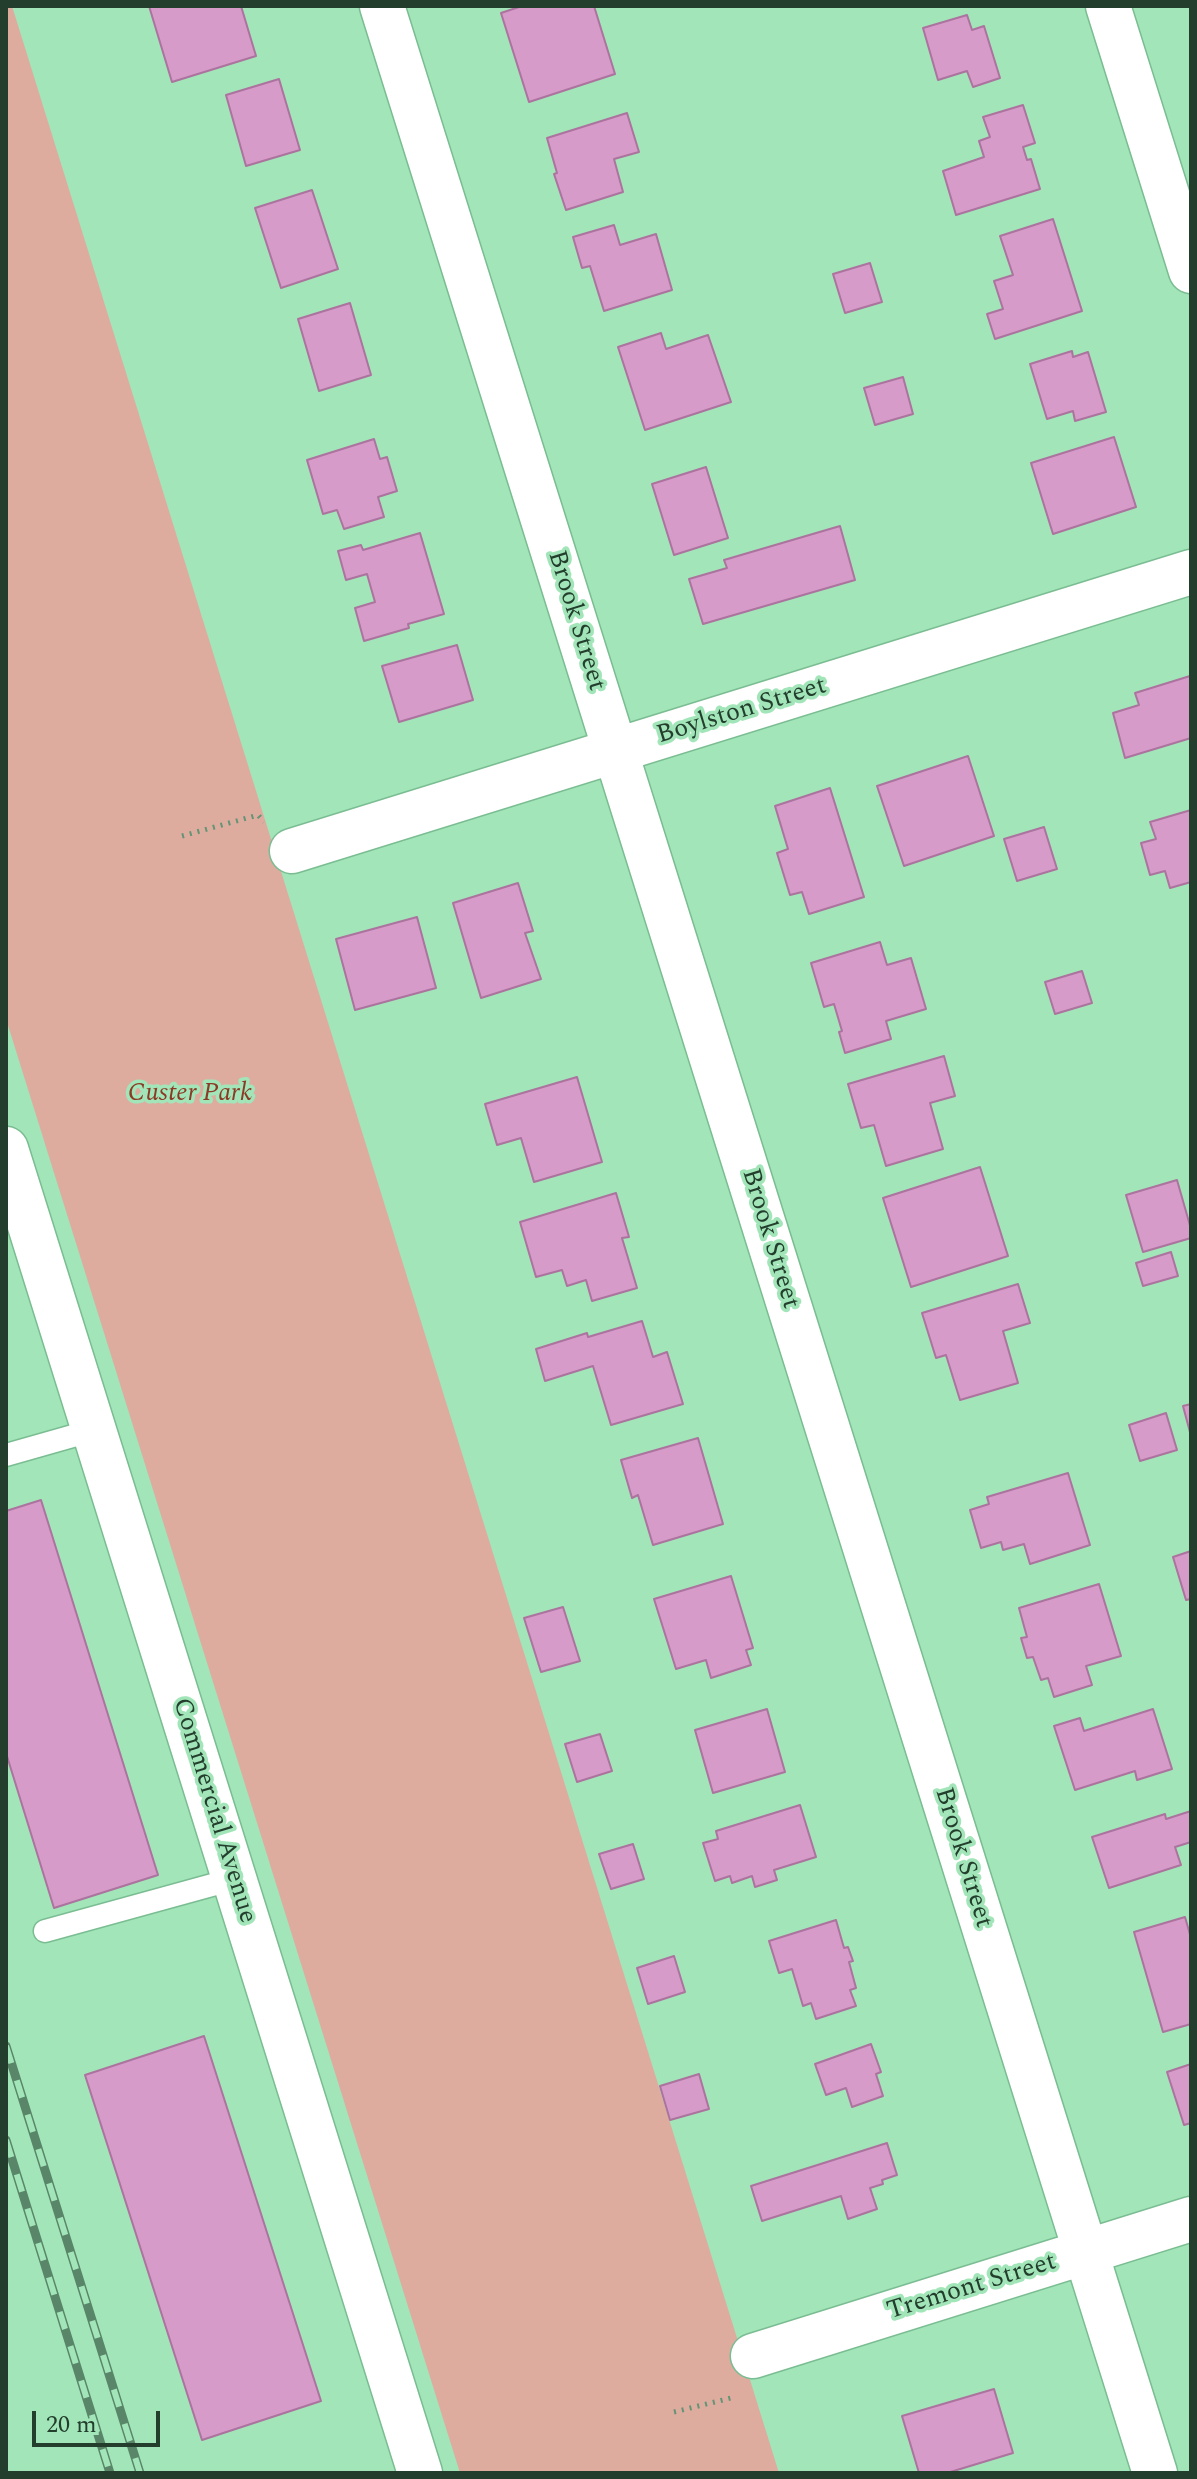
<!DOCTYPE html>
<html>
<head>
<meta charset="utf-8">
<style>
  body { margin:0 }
  #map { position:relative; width:1197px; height:2479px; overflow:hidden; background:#a1e5b8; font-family:Spectral,serif }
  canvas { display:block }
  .frame { position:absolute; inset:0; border:8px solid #233e2d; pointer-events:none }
  .scale { position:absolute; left:32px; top:2411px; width:128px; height:36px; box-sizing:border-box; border:4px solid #233e2d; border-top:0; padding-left:10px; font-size:24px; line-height:28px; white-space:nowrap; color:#233e2d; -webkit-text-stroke:6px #a1e5b8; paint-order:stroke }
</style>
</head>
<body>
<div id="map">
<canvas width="1197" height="2479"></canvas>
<div class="frame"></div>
<div class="scale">20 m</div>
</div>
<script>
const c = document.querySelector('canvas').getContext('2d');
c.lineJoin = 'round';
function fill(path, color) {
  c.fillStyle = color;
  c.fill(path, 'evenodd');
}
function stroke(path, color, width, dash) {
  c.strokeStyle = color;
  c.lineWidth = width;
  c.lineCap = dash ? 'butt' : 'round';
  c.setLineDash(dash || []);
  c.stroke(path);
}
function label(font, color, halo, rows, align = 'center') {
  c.font = font + ' Spectral,serif';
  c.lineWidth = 7;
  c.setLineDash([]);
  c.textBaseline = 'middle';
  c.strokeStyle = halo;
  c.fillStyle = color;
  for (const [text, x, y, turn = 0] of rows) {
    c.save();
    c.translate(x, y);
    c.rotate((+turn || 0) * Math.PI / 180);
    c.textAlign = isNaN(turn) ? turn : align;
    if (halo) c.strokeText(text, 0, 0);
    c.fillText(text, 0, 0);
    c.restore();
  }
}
fill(new Path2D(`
  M6 6H12L779 2473H460L6 1019Z`), '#deac9f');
const building = new Path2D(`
  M149 6H241L256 56 172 82Z
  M522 6H594L615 74 529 102 501 13Z
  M967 15 972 30 984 26 1000 78 973 87 967 71 938 80 923 28Z
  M279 79 300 150 246 166 226 95Z
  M1023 105 1035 143 1023 147 1027 160 1031 159 1040 189 956 215 943 171 984 157 979 141 990 137 983 117Z
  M627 113 639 152 614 159 623 192 566 210 554 174 557 173 547 138Z
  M312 190 338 269 281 288 255 208Z
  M1053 219 1082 311 995 339 987 314 1003 309 994 281 1013 275 1000 236Z
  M614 225 620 245 656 234 672 290 604 311 590 266 582 268 573 237Z
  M870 263 882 302 845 313 833 274Z
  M350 303 371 375 319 391 298 319Z
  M661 333 666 349 708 335 731 402 645 430 618 347Z
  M1072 351 1073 357 1088 352 1106 412 1075 421 1073 411 1047 419 1030 364Z
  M903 377 913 414 875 425 864 388Z
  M1114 437 1136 507 1053 534 1031 463Z
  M374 439 380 459 387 457 397 491 378 497 384 517 344 529 337 510 323 514 307 460Z
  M706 467 728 538 674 555 652 484Z
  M840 526 855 580 703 624 689 579 727 568 724 560Z
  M420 533 444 614 408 624 409 628 364 641 355 608 375 602 367 574 346 580 338 551 361 545 363 550Z
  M457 645 473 700 399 722 382 666Z
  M1190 676 1191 738 1125 758 1113 713 1139 705 1135 693Z
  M968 756 994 836 904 866 877 786Z
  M830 788 864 897 809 914 802 892 790 895 777 853 788 849 775 806Z
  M1191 810V882L1170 888 1165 871 1150 875 1141 843 1156 839 1150 822Z
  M1044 827 1057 869 1017 881 1004 839Z
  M518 883 533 931 525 933 541 979 481 998 453 903Z
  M417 917 436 988 355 1010 336 939Z
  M880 942 887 965 911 958 926 1009 886 1021 891 1039 845 1053 839 1032 842 1031 834 1004 824 1007 811 963Z
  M1082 971 1092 1003 1055 1014 1045 982Z
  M944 1056 955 1096 930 1103 943 1149 886 1166 874 1125 861 1128 848 1084Z
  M577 1077 602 1162 534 1182 521 1138 497 1145 485 1104Z
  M980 1167 1008 1256 911 1287 883 1198Z
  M1177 1180 1191 1229V1238L1143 1252 1126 1195Z
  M616 1193 629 1237 622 1238 637 1288 592 1301 586 1280 567 1286 562 1270 536 1277 520 1222Z
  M1171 1252 1178 1276 1143 1286 1136 1263Z
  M1018 1284 1030 1323 1003 1331 1018 1383 960 1400 946 1355 936 1358 922 1313Z
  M642 1321 653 1357 667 1352 683 1404 611 1425 593 1366 545 1381 536 1349 587 1333 588 1337Z
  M1191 1404V1436L1183 1406Z
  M1166 1413 1177 1450 1140 1461 1129 1425Z
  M698 1438 723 1524 653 1545 638 1495 632 1498 621 1460Z
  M1068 1473 1090 1545 1030 1564 1024 1544 1003 1550 1001 1542 981 1548 970 1510 989 1504 987 1497Z
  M41 1500 158 1875 54 1908 6 1753V1511Z
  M1191 1551V1599L1186 1600 1173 1557Z
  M731 1576 753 1648 746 1650 751 1665 711 1678 706 1660 676 1669 654 1599Z
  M1099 1584 1121 1656 1086 1666 1092 1685 1054 1697 1048 1678 1041 1680 1033 1657 1027 1658 1021 1638 1027 1637 1019 1608Z
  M563 1607 580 1661 541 1672 524 1618Z
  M767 1709 785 1772 713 1793 695 1730Z
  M1153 1709 1172 1769 1137 1780 1135 1771 1075 1790 1054 1726 1080 1718 1084 1731Z
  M600 1734 612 1771 577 1782 565 1744Z
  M800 1805 816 1857 774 1870 777 1880 755 1887 752 1876 732 1883 730 1876 715 1881 703 1843 718 1839 716 1831Z
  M1191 1811V1842L1175 1847 1181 1865 1109 1888 1092 1837 1165 1814 1166 1819Z
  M633 1844 644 1879 611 1889 599 1854Z
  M1185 1917 1191 1938V2024L1163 2032 1134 1932Z
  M836 1920 844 1948 848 1947 853 1961 849 1962 856 1988 850 1990 856 2006 816 2019 811 2003 803 2006 792 1969 779 1973 769 1941Z
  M674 1956 685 1992 648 2004 637 1968Z
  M204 2036 321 2401 202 2440 85 2075Z
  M871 2044 881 2072 876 2074 883 2096 852 2107 846 2088 826 2095 815 2064Z
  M1191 2064V2123L1184 2125 1167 2072Z
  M699 2074 709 2109 670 2120 660 2086Z
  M887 2143 897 2175 882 2180 883 2184 870 2188 877 2209 848 2219 841 2196 762 2221 751 2186Z
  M994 2389 1013 2453 947 2473H919L902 2416Z`);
fill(building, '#d69bc8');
stroke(building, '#ac739f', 2);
const service = new Path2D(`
  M6 1455 94 1430
  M45 1931 234 1879`);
const minor = new Path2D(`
  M382 6 1155 2473
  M1108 6 1191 271
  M292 851 1191 572
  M753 2356 1191 2219`);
const tertiary = new Path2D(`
  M6 1149 420 2473`);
stroke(service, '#7bbd92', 25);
stroke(minor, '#7bbd92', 47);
stroke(tertiary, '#7bbd92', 47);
stroke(new Path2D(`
  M182 836 258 815 264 822
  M674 2412 735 2397`), '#649475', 5, [2, 6]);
stroke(service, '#fff', 22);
stroke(minor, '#fff', 44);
stroke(tertiary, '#fff', 44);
const rail = new Path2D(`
  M6 2046 140 2473
  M6 2140 110 2473`);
stroke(rail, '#598669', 9);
stroke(rail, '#a1e5b8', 6, [18]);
label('26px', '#233e2d', '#a1e5b8', [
  ["Brook Street",575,621,73],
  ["Boylston Street",742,712,-17],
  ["Brook Street",769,1239,73],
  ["Commercial Avenue",213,1811,73],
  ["Brook Street",962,1858,73],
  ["Tremont Street",972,2288,-17]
]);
label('italic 26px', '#8c3925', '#a1e5b8', [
  ["Custer Park",190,1095]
]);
</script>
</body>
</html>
